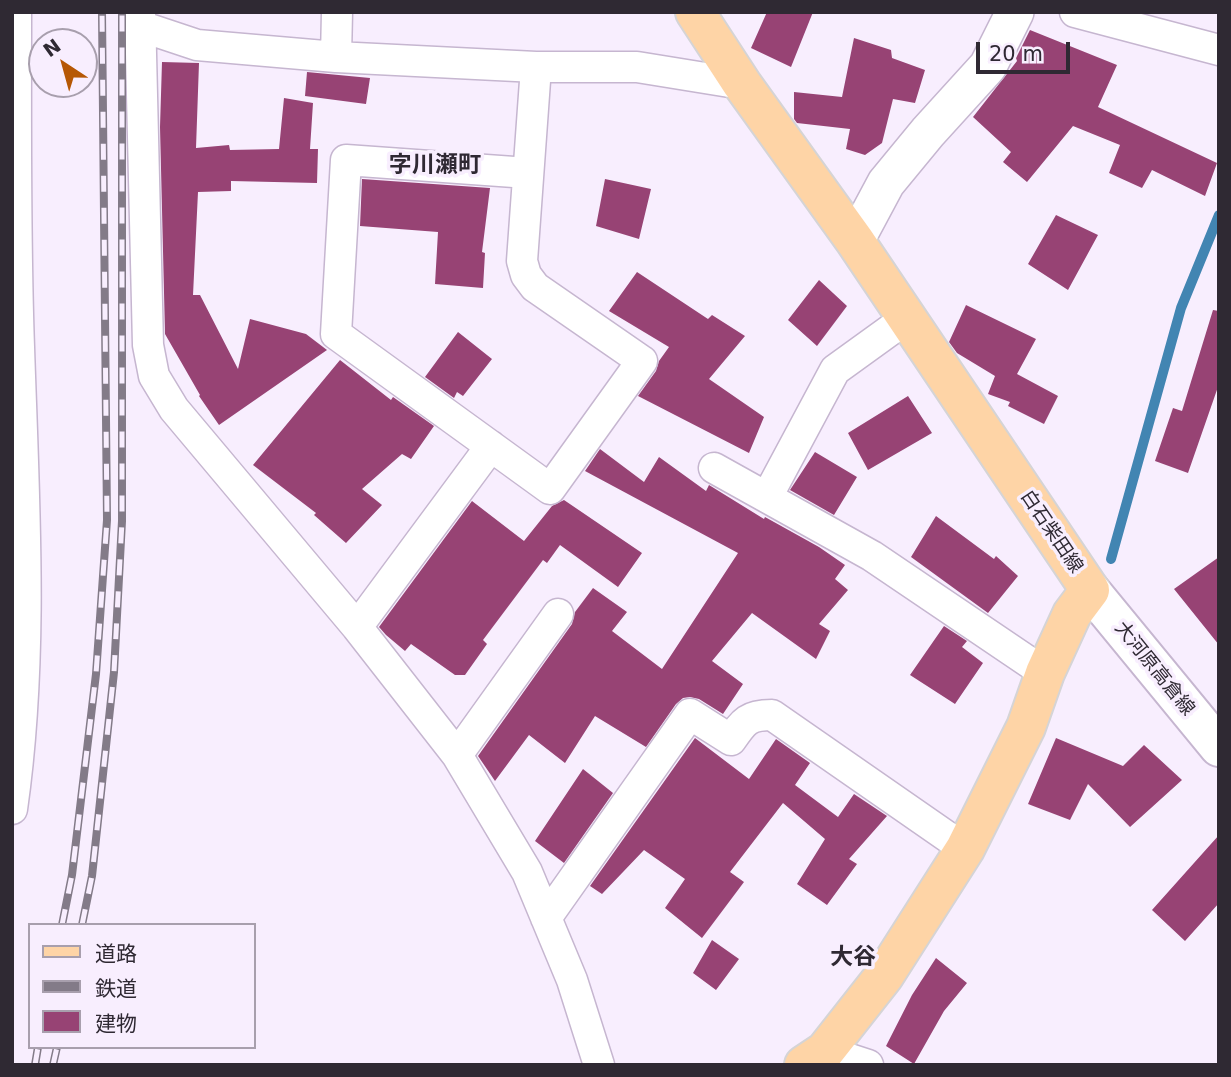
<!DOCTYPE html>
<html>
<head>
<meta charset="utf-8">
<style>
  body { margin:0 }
  #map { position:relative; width:1231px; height:1077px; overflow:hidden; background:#f8eefe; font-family:"DejaVu Sans","Noto Sans JP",sans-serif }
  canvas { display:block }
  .frame { position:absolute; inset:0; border:14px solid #2f2933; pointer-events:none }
  .legend { position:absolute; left:28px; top:923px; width:228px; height:126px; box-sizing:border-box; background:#f8eefe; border:2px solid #a89fad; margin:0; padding:9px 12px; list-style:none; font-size:21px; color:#2f2933 }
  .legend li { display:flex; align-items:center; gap:14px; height:35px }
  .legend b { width:35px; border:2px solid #a89fad }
  .north { position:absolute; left:28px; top:28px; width:70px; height:70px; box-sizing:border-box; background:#f8eefe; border:2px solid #a89fad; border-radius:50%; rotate:324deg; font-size:19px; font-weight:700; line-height:28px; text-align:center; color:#2f2933 }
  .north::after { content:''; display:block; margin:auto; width:24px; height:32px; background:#b65805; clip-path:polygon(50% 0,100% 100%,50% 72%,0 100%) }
  .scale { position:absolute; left:976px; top:42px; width:94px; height:32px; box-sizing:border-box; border:4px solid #2f2933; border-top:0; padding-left:9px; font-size:21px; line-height:24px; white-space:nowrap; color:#2f2933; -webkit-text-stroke:5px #f8eefe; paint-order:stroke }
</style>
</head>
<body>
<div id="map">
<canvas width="1231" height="1077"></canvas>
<div class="frame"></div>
<ul class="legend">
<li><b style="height:9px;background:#fed4a6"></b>道路</li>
<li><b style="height:9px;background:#837b88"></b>鉄道</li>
<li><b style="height:19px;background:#974374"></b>建物</li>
</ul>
<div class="north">N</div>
<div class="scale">20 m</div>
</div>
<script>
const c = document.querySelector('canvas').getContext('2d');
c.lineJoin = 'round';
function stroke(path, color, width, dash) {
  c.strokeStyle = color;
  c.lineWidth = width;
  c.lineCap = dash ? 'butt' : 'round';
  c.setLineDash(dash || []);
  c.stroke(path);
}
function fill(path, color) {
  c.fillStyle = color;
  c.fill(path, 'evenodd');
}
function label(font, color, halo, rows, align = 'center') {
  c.font = font + ' "DejaVu Sans","Noto Sans JP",sans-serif';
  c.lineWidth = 7;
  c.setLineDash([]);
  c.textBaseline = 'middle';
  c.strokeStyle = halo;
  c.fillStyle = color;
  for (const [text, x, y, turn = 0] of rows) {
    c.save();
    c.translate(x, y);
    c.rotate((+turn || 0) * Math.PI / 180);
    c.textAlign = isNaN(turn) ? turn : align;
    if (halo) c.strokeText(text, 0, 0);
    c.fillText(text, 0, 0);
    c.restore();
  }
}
stroke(new Path2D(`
  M1111 559 1181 308 1219 215`), '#4285b2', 10);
fill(new Path2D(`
  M767 12H813L791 67 751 48Z
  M1030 30 1117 65 1098 107 1217 163 1205 196 1152 170 1142 188 1109 173 1120 145 1073 126 1027 182 1003 162 1011 152 973 117 1017 61 1016 58Z
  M854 38 891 50 892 58 925 70 915 103 893 99 882 143 865 155 846 149 850 129 797 123 794 119V92L842 97Z
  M162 62 199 63 196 148 229 145 230 150 279 149 284 98 313 103 310 149H318L317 183 231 181V191L198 192 193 295H200L238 369 250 319 306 334 327 350 219 425 199 396 200 395 165 334 160 127Z
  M307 72 370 78 366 104 305 96Z
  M362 179 490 188 482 252 485 253 483 288 435 284 438 232 360 226Z
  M605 179 651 189 639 239 596 226Z
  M1056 215 1098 235 1068 290 1028 264Z
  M637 272 708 319 712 315 745 336 709 379 764 417 749 453 638 396 656 371 659 361 669 347 609 311Z
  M819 280 847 306 817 346 788 320Z
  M966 305 1036 339 1017 374 1058 396 1044 424 1008 406 1010 402 988 394 995 376 957 353 949 342Z
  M1213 310 1219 311V384L1188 473 1155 461 1173 408 1182 411Z
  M458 332 492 359 463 396 457 392 454 398 425 377Z
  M340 360 391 400 393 397 434 426 411 459 402 454 362 489 382 505 346 543 314 515 316 513 253 465Z
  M908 396 932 433 868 470 848 433Z
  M600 449 644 482 659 457 706 491 709 485 764 519 765 517 819 547 845 565 835 579 848 590 819 624 830 631 816 659 752 613 712 661 743 684 723 714 699 699 690 697 683 698 676 704 646 747 595 716 565 763 529 735 495 781 478 756 572 624 575 612 593 588 627 612 612 631 662 669 738 553 585 471Z
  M815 452 857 477 834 515 790 490Z
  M564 500 642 553 618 587 560 545 547 563 543 560 483 640 487 644 465 675H455L411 644 405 651 386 635 379 627 472 501 524 541 552 506Z
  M936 516 994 559 996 556 1018 576 988 613 911 557Z
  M1219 557V645L1174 589Z
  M944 626 967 641 962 647 983 663 955 704 910 675Z
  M695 738 749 779 776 739 810 763 795 785 838 817 854 794 887 816 849 859 857 864 827 905 797 884 825 839 783 803 730 872 744 882 702 938 665 908 685 879 644 850 602 894 590 886Z
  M1056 738 1123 766 1144 745 1182 780 1130 827 1088 784 1070 820 1028 804Z
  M583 769 613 793 564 863 535 841Z
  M1219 835V903L1185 941 1152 910Z
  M712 940 739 959 716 990 693 973Z
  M936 958 967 983 944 1011 914 1064 886 1046 912 995Z`), '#974374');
const minor = new Path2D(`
  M140 12 148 345 154 376 174 409 357 627 457 755 527 872 572 980 599 1065
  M1075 12 1219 50
  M140 26 197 45 336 57 536 67H637L742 84
  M336 57 337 12
  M528 173 346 160 336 334 550 489 642 361 535 287 526 275 522 261 536 67
  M714 468 872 556 1045 673
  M767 497 835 370 907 318
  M357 627 491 446
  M457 755 558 614
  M12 809C34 656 24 501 19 347 15 236 16 124 16 12
  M546 918 690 714 731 740C744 721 748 715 772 715L965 849
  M825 1051 868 1065`);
const tertiary = new Path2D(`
  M855 241 886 183 928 132 988 66 1015 12`);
const secondary = new Path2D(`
  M1090 590 1219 747`);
const primary = new Path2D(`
  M695 12 742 84 855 241 1090 590 1072 614 1045 673 1026 727 965 849 884 976 825 1051 804 1065`);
stroke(minor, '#c6b6d0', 33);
stroke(tertiary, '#c6b6d0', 40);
stroke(secondary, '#c6b6d0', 42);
stroke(primary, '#d5d4d6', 42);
stroke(minor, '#fff', 30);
stroke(tertiary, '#fff', 37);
stroke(secondary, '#fff', 38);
stroke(primary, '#fed4a6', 38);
const rail = new Path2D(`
  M62 925 72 875 96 674 107 520 102 12
  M82 925 92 876 114 672 122 521V12
  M35 1065 38 1047
  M53 1065 57 1047`);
stroke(rail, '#837b88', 8);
stroke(rail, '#f8eefe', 5, [16]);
label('19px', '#2f2933', '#f8eefe', [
  ["白石柴田線",1051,532,56],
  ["大河原高倉線",1154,669,51]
]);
label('bold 23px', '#2f2933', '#f8eefe', [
  ["字川瀬町",435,166],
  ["大谷",853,958]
]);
</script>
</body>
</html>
